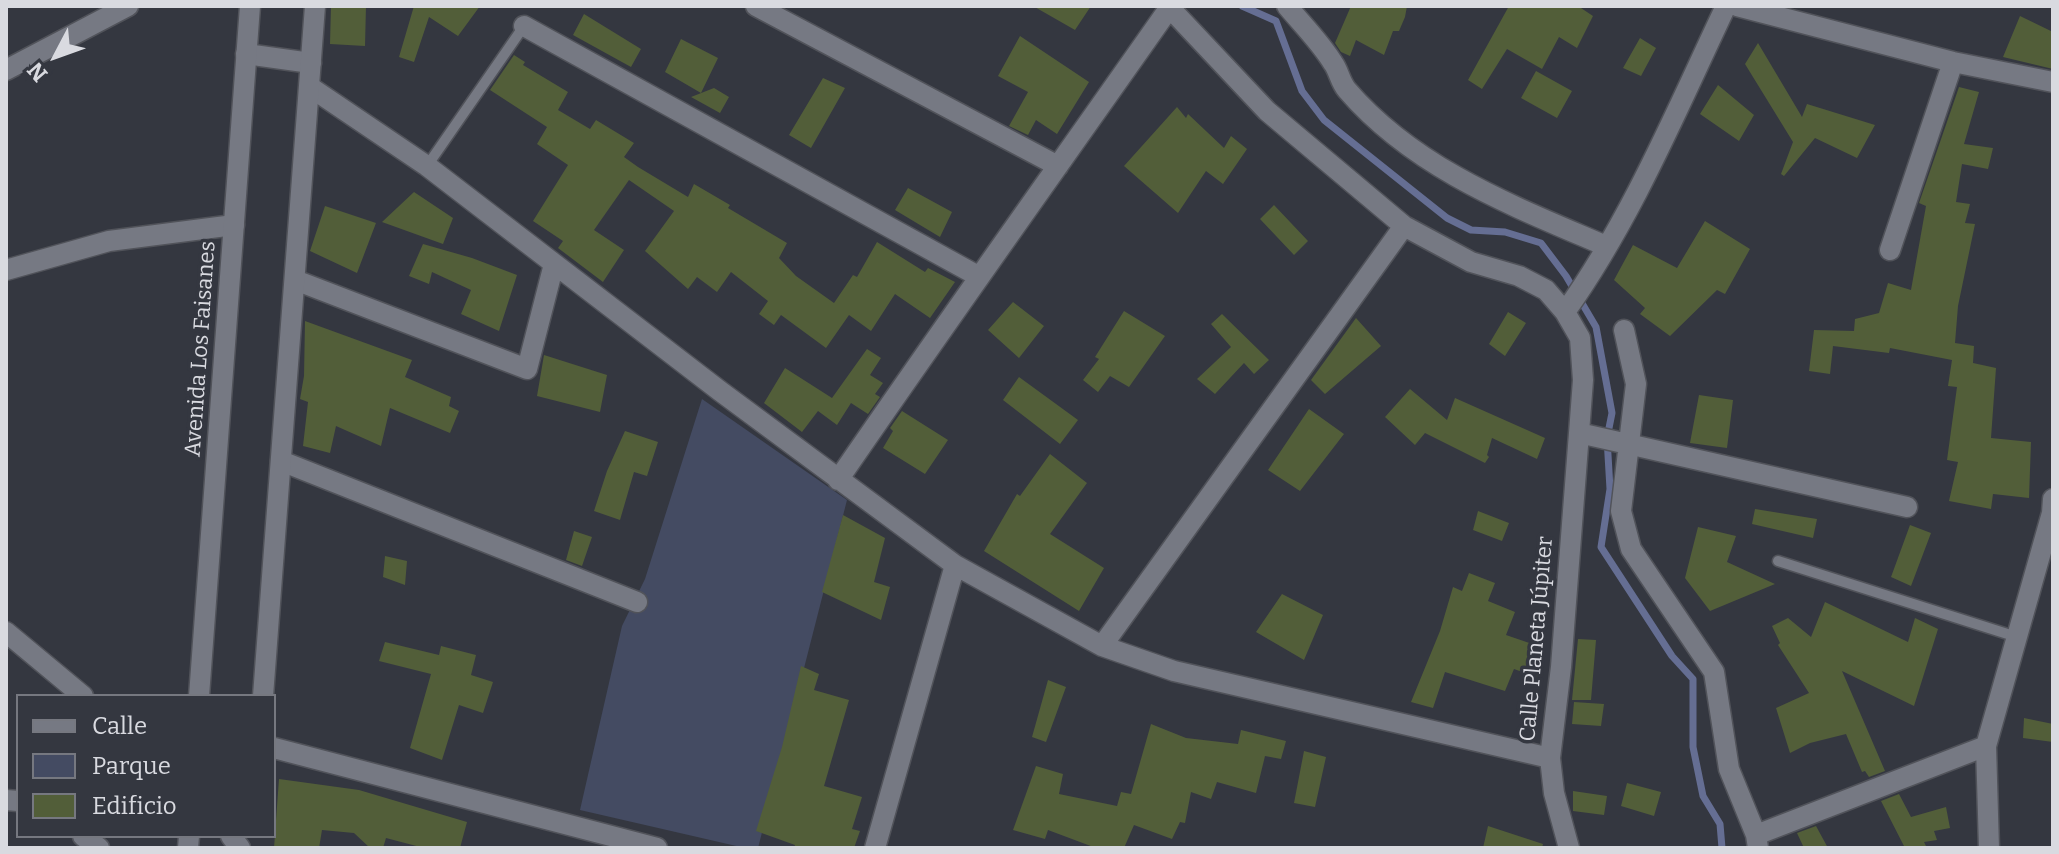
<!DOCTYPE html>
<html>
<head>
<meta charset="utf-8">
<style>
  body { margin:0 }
  #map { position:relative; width:2059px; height:854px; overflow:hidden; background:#343740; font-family:Bitter,serif }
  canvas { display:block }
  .frame { position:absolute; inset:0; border:8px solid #d9dae0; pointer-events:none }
  .legend { position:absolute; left:16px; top:694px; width:260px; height:144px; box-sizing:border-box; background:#343740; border:2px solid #767880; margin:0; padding:10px 14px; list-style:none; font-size:24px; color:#d9dae0 }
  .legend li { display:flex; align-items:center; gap:16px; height:40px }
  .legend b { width:40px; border:2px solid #767880 }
  .north { position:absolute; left:16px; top:16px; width:80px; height:80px; -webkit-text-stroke:6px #343740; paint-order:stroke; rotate:229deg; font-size:22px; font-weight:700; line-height:32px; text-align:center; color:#d9dae0 }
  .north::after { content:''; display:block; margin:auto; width:28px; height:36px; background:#d9dae0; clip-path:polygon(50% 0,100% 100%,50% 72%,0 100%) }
</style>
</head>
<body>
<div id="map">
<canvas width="2059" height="854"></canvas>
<div class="frame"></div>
<ul class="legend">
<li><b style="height:10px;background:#767983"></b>Calle</li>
<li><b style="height:22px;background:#444b62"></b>Parque</li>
<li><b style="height:22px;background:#525e39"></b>Edificio</li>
</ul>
<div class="north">N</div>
</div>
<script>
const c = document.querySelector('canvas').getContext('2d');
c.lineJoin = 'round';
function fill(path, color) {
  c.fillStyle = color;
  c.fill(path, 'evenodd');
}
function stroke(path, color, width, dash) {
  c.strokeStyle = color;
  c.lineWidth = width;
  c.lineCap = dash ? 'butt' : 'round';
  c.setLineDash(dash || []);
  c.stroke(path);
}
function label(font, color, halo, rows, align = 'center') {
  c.font = font + ' Bitter,serif';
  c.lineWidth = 7;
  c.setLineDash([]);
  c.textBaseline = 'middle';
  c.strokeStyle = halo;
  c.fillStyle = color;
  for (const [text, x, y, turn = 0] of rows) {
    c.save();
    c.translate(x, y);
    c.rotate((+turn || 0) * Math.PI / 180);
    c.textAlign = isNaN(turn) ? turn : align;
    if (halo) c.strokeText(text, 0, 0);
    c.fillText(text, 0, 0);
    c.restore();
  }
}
fill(new Path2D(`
  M702 399 847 500 758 848H745L580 810 622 626 645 579Z`), '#444b62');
stroke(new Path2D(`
  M1242 6 1276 21 1302 91 1324 120 1447 218 1471 230 1505 232 1541 243 1566 276 1596 327 1612 413 1607 438 1610 489 1601 547 1672 656 1693 679V747L1703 796 1720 824 1722 848`), '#656e93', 7);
fill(new Path2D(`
  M331 6H366L365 46 330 44Z
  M414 6H480L458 36 429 17 414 62 399 57Z
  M1033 6H1091L1075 30Z
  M1351 6H1407L1405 17 1399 31H1393L1384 55 1356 40 1350 56 1341 52 1335 43Z
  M1509 6H1578L1593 16 1577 48 1559 37 1542 69 1507 49 1482 89 1468 80Z
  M584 14 641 49 631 67 573 35Z
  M2020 16 2053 32V69L2003 57Z
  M1020 36 1089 82 1057 134 1036 120 1028 135 1009 126 1028 92 998 76Z
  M1640 38 1656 48 1641 76 1623 68Z
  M681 39 718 58 701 93 665 72Z
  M1758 43 1802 117 1807 104 1875 125 1857 158 1815 138 1784 176 1781 174 1793 142 1745 64Z
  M514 55 525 62 523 65 568 92 558 110 590 129 596 120 634 143 624 157 638 167 688 197 694 184 730 205 728 208 787 243 779 258 796 276 834 303 853 275 857 277 877 242 925 272 928 268 955 282 930 318 895 294 871 331 849 315 826 348 781 315 774 325 759 314 768 301 731 272 717 292 697 277 688 289 645 251 674 211 629 180 594 230 624 250 603 282 558 248 563 241 533 221 568 165 537 144 547 127 490 90Z
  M1536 71 1572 91 1557 118 1521 98Z
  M823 78 845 88 811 148 789 135Z
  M1718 85 1754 115 1739 141 1700 114Z
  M1959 87 1979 92 1964 144 1993 148 1988 169 1962 164 1956 202 1970 204 1965 223 1975 224 1958 306 1955 343 1974 346 1973 363 1996 368 1991 438 2031 442 2029 498 1993 494 1991 509 1949 501 1958 462 1947 460 1957 387 1948 386 1952 360 1890 348 1889 353 1833 346 1830 374 1809 371 1814 330 1854 331 1855 319 1879 313 1888 283 1911 290 1926 206 1919 203Z
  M714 88 729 97 720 113 691 97Z
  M1177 107 1186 118 1188 114 1224 148 1231 136 1247 149 1223 184 1206 171 1178 213 1124 166Z
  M908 188 952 212 940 237 895 210Z
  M414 192 453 218 443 244 382 222Z
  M1274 205 1308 241 1294 255 1260 219Z
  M325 206 376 223 357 273 310 251Z
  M1705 221 1750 249 1725 294 1717 290 1670 336 1640 314 1645 308 1614 280 1633 245 1677 268Z
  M423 244 472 258 517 275 499 331 461 314 471 290 432 272 429 284 409 276Z
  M1013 302 1044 326 1019 358 988 330Z
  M1124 311 1165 336 1129 387 1110 376 1098 392 1083 380 1099 359 1095 357Z
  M1508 312 1526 323 1505 356 1489 344Z
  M1222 314 1269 360 1254 374 1244 363 1215 394 1197 379 1231 347 1211 324Z
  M1356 318 1381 346 1325 394 1311 380Z
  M305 321 412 360 405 377 451 397 449 406 459 411 450 433 390 408 381 446 336 426 330 453 303 446 308 402 300 399 304 376Z
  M867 349 881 358 870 375 883 383 875 394 880 397 868 414 851 403 837 425 818 411 802 432 764 403 785 368 832 398Z
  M544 355 607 375 600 412 537 396Z
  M1019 377 1078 420 1060 444 1003 400Z
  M1410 389 1447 420 1455 398 1545 438 1537 459 1492 438 1487 455 1489 457 1485 463 1425 433 1415 445 1385 417Z
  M1699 395 1733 400 1727 448 1690 443Z
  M1309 409 1344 434 1300 491 1268 470Z
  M902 411 948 440 925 474 883 448 893 431 890 428Z
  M625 431 658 442 647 476 634 472 620 520 594 511 607 471Z
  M1050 454 1087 483 1050 534 1104 568 1079 611 984 551 1017 494 1020 496Z
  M1755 509 1817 519 1813 538 1752 524Z
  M1478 511 1509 523 1502 541 1473 530Z
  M843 515 885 538 874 582 890 587 881 620 822 592Z
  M1910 525 1931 533 1911 586 1891 577Z
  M1698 527 1736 536 1727 562 1775 584 1710 611 1685 578Z
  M574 531 592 537 582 566 566 560Z
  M385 556 407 561 405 585 383 577Z
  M1469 573 1495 583 1488 601 1515 612 1506 635 1541 647 1539 678 1514 669 1505 691 1445 672 1433 708 1411 702 1440 631 1453 587 1462 591Z
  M1282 594 1323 615 1304 660 1256 632Z
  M1825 602 1908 642 1915 618 1938 629 1914 706 1842 671 1885 771 1869 777 1865 771 1862 772 1846 734 1810 743 1790 753 1776 708 1809 693 1778 645 1780 643 1772 626 1788 618 1811 637Z
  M1578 639 1596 640 1591 700H1572Z
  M385 642 439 655 441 646 476 655 471 675 493 682 483 713 459 705 442 760 410 748 431 674 379 661Z
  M801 666 819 674 814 690 849 700 824 786 862 797 852 829 860 831 854 848H794L795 845 756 831 782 747Z
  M1048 680 1066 687 1046 742 1032 737Z
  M1574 702 1604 704 1601 726 1572 724Z
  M2024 718 2053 724V742L2023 738Z
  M1151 724 1186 738 1238 744 1241 730 1286 741 1281 759 1265 756 1256 793 1217 782 1211 799 1191 792 1185 823 1180 822 1172 839 1134 825 1124 848H1096L1048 830 1045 839 1013 830 1036 766 1063 774 1059 794 1117 806 1121 792 1131 794Z
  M1304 751 1326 757 1315 807 1294 803Z
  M279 779 359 790 467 822 460 848H424L386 838 383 848H370L354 833 322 830 319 848H274Z
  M1627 783 1661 792 1654 816 1621 806Z
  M1573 791 1607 796 1604 815 1573 811Z
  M1899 794 1911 817 1946 807 1950 828 1934 831 1937 840 1924 842 1927 848H1905L1881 801Z
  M1488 826 1543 844 1542 848H1483Z
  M1816 826 1828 848H1804L1797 833Z`), '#525e39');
const lane = new Path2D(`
  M427 166 524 26
  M1778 561 2017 637`);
const street = new Path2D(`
  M756 6 1058 166
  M1168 6 1267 111 1404 226 1471 262 1519 276 1546 290 1565 312 1580 338 1583 380 1579 433 1561 667 1550 758 1554 793 1569 848
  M1287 6C1302 24 1321 43 1333 63 1339 71 1340 82 1347 90 1415 169 1513 206 1606 246
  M1737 6 1953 62 2053 82
  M524 26 978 276
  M246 54 311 63
  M6 70 128 6
  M310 87 427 166 720 391 955 565 1102 646 1174 671 1550 758
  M1890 250 1953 62
  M6 270 109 241 234 225
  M295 280 527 369 554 264
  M1565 312C1632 218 1677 109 1726 6
  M1624 330 1636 384 1621 511 1631 549 1714 672 1729 769 1756 835 1758 848
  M1579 433 1907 507
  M281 461 637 602
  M838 480C947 321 1059 165 1170 7
  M1102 646 1404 226
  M274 748 657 848
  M6 800 18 801
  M1756 835 1986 746
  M83 836 99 848
  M875 848 955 565
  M1989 848 1986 746 2052 513 2053 499`);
const secondary = new Path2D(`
  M6 632 83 696
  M199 696 250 6
  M263 696 315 6
  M231 836 240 848
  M188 848 189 836`);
stroke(lane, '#51535a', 13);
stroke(street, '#51535a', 23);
stroke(secondary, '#51535a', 23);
stroke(lane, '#767983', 10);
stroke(street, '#767983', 20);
stroke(secondary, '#767983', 20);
label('22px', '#d9dae0', '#343740', [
  ["Avenida Los Faisanes",201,349,-86],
  ["Calle Planeta Júpiter",1537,639,-85]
]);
</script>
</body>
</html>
